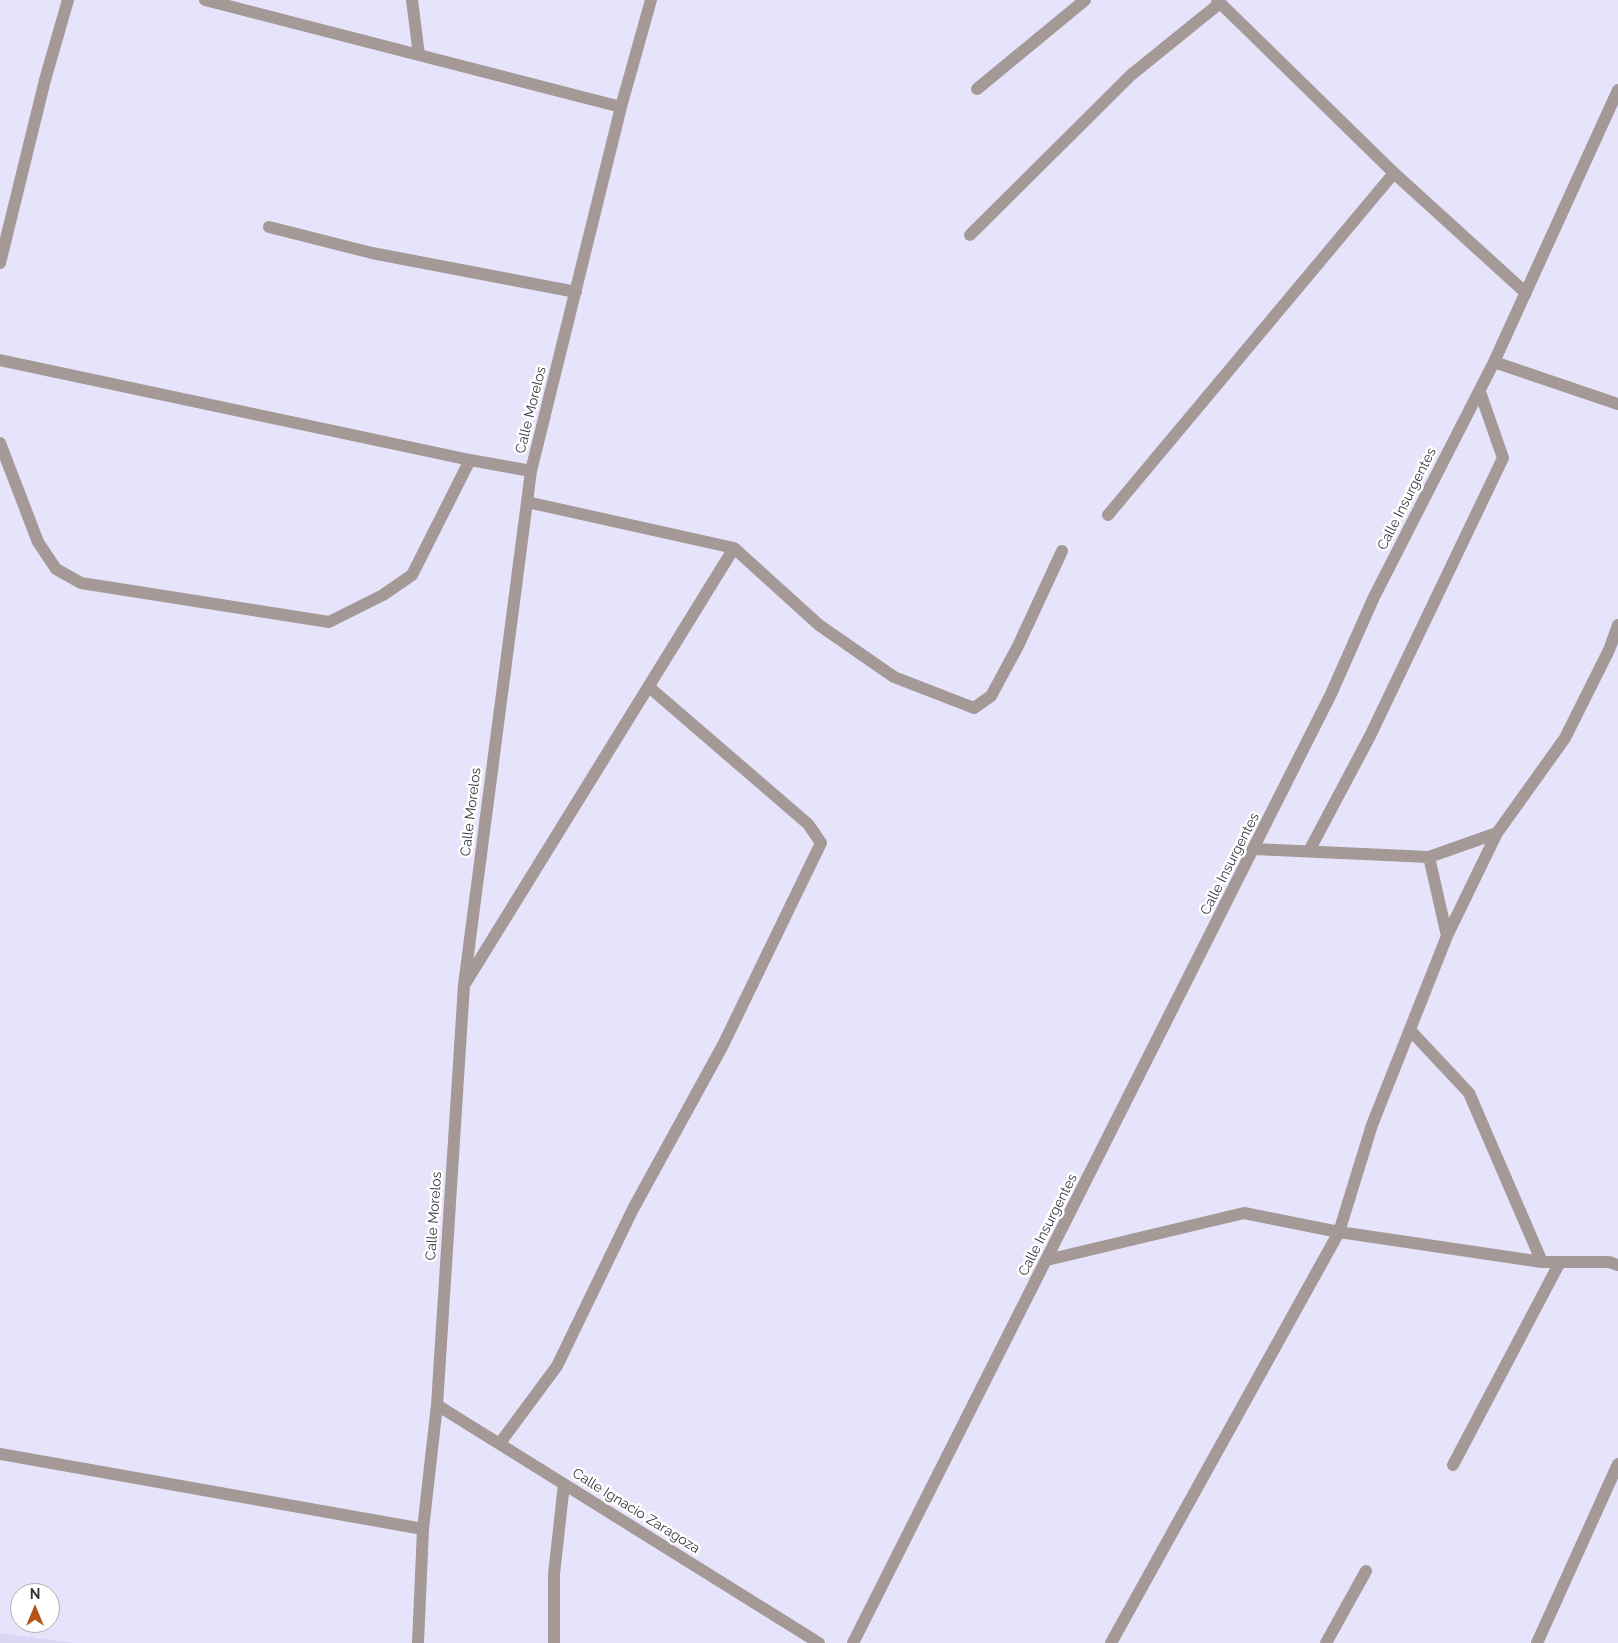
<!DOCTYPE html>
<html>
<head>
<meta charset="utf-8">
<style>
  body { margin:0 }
  #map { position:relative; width:1618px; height:1643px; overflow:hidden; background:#e6e4fa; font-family:Raleway,sans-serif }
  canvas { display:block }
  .north { position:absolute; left:10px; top:1583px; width:50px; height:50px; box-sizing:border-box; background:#fff; border:1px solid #afafb2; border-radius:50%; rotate:0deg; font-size:14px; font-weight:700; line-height:20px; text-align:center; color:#37363f }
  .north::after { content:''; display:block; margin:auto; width:18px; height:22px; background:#b65415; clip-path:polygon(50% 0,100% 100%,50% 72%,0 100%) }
</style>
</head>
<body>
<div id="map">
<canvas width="1618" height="1643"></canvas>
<div class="north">N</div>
</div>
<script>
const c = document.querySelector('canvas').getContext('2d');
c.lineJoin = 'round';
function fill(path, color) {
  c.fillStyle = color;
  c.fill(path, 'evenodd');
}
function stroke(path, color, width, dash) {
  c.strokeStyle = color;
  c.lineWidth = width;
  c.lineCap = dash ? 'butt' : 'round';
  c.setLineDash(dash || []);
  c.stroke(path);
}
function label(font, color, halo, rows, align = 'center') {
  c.font = font + ' Raleway,sans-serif';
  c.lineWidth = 5;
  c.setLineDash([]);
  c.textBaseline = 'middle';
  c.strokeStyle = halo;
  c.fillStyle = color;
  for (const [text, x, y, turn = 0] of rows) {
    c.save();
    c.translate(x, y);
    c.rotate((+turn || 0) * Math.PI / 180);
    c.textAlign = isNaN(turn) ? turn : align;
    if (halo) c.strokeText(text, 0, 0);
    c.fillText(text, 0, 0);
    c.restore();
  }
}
fill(new Path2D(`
  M0 1633 75 1643H0Z`), '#dad6f3');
stroke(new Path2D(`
  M205 0 621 107
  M412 0 419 55
  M1217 0 1394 173 1526 293
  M977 89 1085 0
  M269 227 372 253 576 292
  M970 235 1131 75 1220 3
  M0 263 45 80 68 0
  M0 360 470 460 531 471
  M1494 362 1618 404
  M0 443 38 542 56 569 81 583 329 622 383 595 412 575 470 460
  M527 502 734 548 819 625 894 677 974 708 991 696 1018 646 1062 551
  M1108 515 1394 173
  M1254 849 1429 857 1447 936
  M1309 851 1370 736 1503 458 1480 392
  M1429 857 1497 833
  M466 982 734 548
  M1410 1030 1469 1093 1542 1262
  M1047 1260 1244 1213 1339 1232 1542 1262H1609L1618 1265
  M437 1405 819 1643
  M500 1443 557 1366 633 1209 723 1045 821 843 808 824 649 687
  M0 1454 423 1529
  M1453 1465 1560 1262
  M418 1643 423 1529 437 1405 464 985 527 502 531 471 621 107 651 0
  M554 1643V1574L564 1484
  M853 1643 1331 694 1374 597 1494 362 1618 90
  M1111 1643 1339 1232 1372 1125 1447 936 1497 833 1565 738 1609 650 1618 625
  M1326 1643 1366 1571
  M1537 1643 1618 1464`), '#a49997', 12);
label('14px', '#37363f', '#fff', [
  ["Calle Morelos",531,410,-76],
  ["Calle Insurgentes",1407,499,-63],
  ["Calle Morelos",471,812,-83],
  ["Calle Insurgentes",1230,864,-63],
  ["Calle Morelos",434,1216,-86],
  ["Calle Insurgentes",1048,1225,-63],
  ["Calle Ignacio Zaragoza",636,1511,32]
]);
</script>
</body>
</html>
